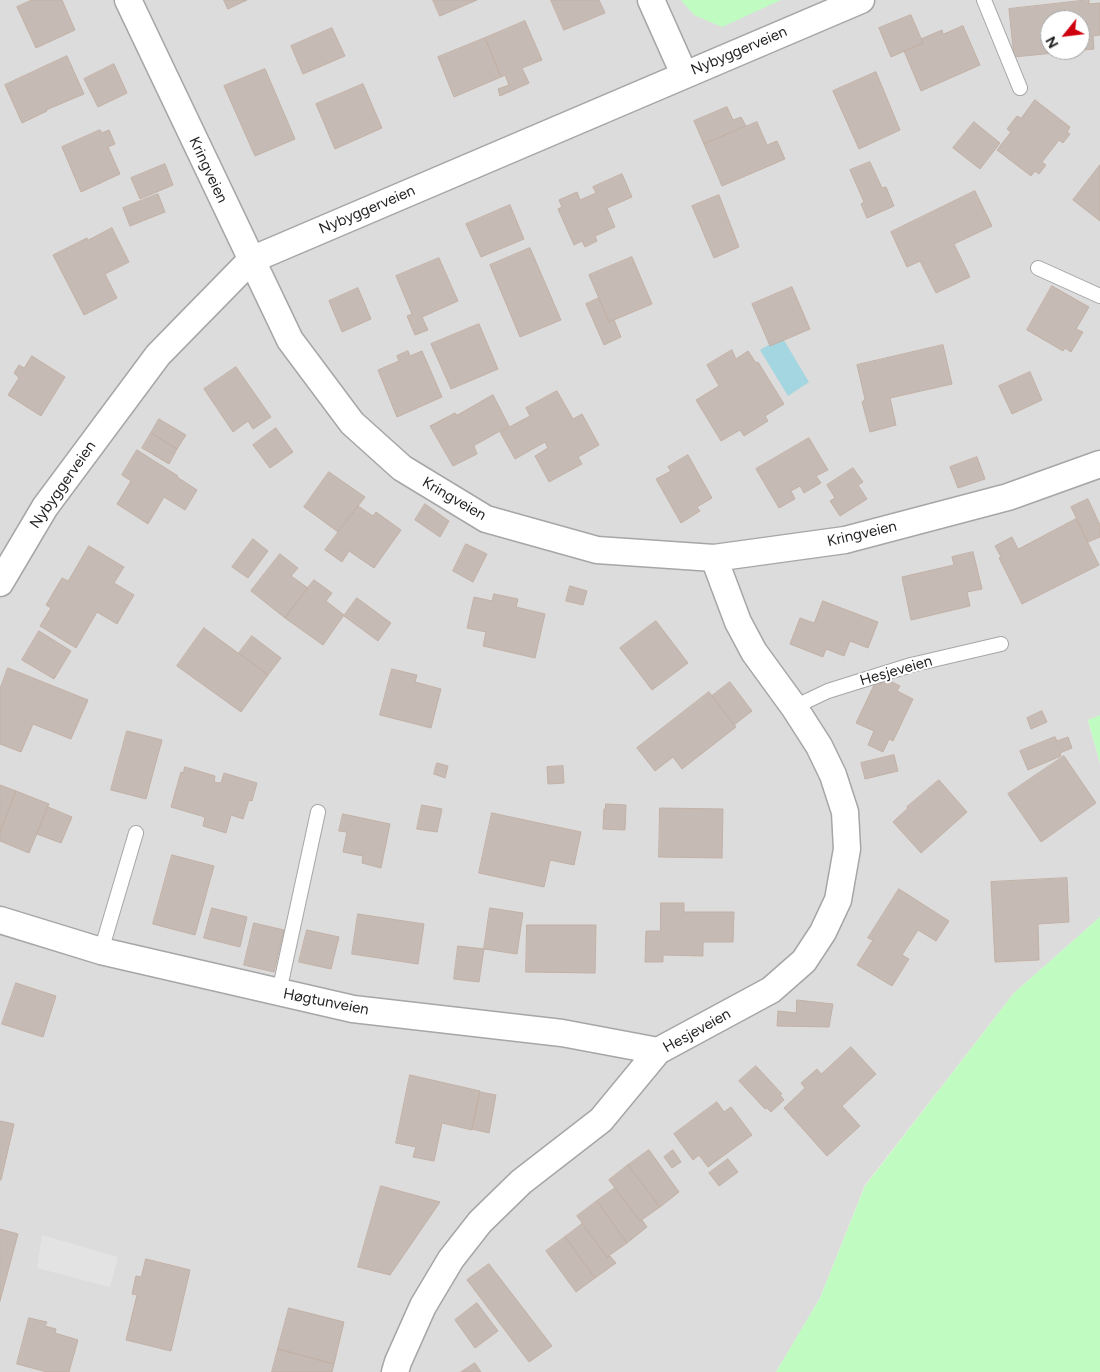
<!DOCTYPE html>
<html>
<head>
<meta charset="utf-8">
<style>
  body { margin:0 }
  #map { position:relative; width:1100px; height:1372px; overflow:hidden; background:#f0ece5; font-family:Figtree,sans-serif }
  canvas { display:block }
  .north { position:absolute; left:1040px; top:10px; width:50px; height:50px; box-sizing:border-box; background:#fff; border:1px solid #a5a5a5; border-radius:50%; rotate:241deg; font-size:14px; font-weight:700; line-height:20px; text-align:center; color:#1f1f1f }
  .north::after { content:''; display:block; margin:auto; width:18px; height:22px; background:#ce000d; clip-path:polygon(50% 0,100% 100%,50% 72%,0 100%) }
</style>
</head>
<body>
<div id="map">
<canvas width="1100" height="1372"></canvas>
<div class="north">N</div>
</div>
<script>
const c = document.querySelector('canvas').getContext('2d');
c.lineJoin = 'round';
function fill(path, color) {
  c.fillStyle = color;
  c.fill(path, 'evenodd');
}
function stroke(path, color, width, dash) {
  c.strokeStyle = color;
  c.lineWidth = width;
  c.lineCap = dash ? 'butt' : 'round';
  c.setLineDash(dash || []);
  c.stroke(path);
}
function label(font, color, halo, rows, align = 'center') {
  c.font = font + ' Figtree,sans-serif';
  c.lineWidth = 4;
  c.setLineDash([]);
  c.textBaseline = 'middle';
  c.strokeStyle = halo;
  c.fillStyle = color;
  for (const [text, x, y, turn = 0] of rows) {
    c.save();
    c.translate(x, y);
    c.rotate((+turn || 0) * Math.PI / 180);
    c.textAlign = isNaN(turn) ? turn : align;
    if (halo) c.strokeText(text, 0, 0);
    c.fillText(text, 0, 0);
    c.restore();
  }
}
fill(new Path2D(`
  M0 0H1100V715L1088 721 1100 763V917L1014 993 865 1185 820 1298 776 1372H0ZM1050 20H1080V50H1050Z`), '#dddcdc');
fill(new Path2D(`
  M681 0H781L722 27 694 15Z
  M1100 715V763L1088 720Z
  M1100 917V1372H776L820 1298 865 1186 1014 993Z`), '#c0fcc1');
fill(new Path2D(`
  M42 1235 118 1257 110 1287 37 1268Z`), '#e3e3e3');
fill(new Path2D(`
  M782 337 809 382 788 396 760 350Z`), '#a3d6e0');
const building = new Path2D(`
  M32 0H62L75 30 36 48 17 7Z
  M224 0H247L228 9Z
  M433 0H477L440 16Z
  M551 0H599L605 13 564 30Z
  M1089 0V4L1100 3V35L1093 36 1094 49 1014 57 1009 9ZM1050 20H1080V50H1050Z
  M911 15 923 43 891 57 879 28Z
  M525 21 542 60 522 68 529 83 500 96 498 89 509 85 505 75 501 77 485 38Z
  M963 26 980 65 921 91 904 51 923 43 921 39 942 30 943 34Z
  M332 28 345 56 303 74 291 46Z
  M485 38 501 77 454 97 438 57Z
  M67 56 84 94 46 110 47 111 22 123 5 85Z
  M114 64 127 93 98 107 84 79Z
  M265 69 295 139 255 156 224 86Z
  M876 72 900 130 859 149 833 91Z
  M363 84 382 128 335 149 316 104Z
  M1035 100 1070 127 1067 132 1070 134 1063 143 1059 140 1042 162 1046 165 1039 174 1035 171 1031 176 997 150 1011 132 1007 129 1017 116 1021 118Z
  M727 107 733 120 741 117 746 126 704 144 694 121Z
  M757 122 767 145 777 141 785 159 722 186 704 144Z
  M974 122 1000 143 980 169 953 148Z
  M100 130 102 133 109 130 115 144 108 147 120 174 81 192 62 147Z
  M870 162 882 188 886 187 894 206 867 218 861 204 864 202 850 170Z
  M165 164 173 185 140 199 131 178Z
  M1100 165V221L1073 200Z
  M622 174 632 197 607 208 615 227 595 236 597 241 585 247 582 241 574 245 558 209 562 207 559 200 577 192 580 200 596 193 593 187Z
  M975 191 992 226 954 244 970 277 936 293 920 261 907 267 891 232Z
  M158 194 165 212 130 226 123 208Z
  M719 195 739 247 714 258 692 206Z
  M510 205 524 239 481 257 466 224Z
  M112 228 129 262 105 274 117 298 84 315 53 255 87 238 88 240Z
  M530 248 561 320 520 337 490 265Z
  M632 257 652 304 609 322 589 275Z
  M439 258 458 301 422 317 428 330 415 335 407 316 412 314 396 276Z
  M1052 286 1089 307 1076 329 1083 332 1071 352 1065 348 1063 351 1027 330Z
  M792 287 810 329 770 346 752 304Z
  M358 288 371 319 342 332 329 301Z
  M599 298 609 322 614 320 621 337 604 345 586 304Z
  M479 324 498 369 451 389 431 344Z
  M943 345 952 384 890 398 896 425 870 432 862 402 865 399 857 365Z
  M732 350 736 359 748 351 756 363 758 362 784 404 765 416 768 421 744 436 740 430 721 441 696 400 719 386 707 365Z
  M408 351 410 356 422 351 442 397 397 417 378 370 399 361 397 356Z
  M32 356 65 377 41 416 8 395 19 378 14 373 19 365 24 368Z
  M236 367 271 417 253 429 248 421 233 432 204 389Z
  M1030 372 1042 400 1012 414 999 386Z
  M557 391 573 419 582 414 599 445 578 457 582 464 549 482 535 456 548 448 545 442 515 459 500 432 530 416 526 408Z
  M493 395 509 426 475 445 474 446 477 454 453 466 430 426 455 413 457 415Z
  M159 419 186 435 177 449 151 433Z
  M276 428 293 452 270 468 253 445Z
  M151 433 177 449 169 464 142 448Z
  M809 438 828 470 816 476 821 483 804 493 800 486 791 491 795 499 779 508 756 469Z
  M137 450 178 476 177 477 197 490 185 510 164 497 148 524 117 504 131 481 122 475Z
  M688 455 712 498 697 507 700 511 681 523 656 479 671 471 668 467Z
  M977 457 985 479 958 488 950 467Z
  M853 468 863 482 858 485 867 499 840 516 830 501 835 498 827 485Z
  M329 472 365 497 338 532 304 507Z
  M1088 499 1100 525V537L1088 542 1071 507Z
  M425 504 449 521 440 537 415 520Z
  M358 506 373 516 376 512 401 530 374 568 349 551 342 562 325 550Z
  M1076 519 1099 565 1022 604 999 558 1001 557 995 546 1012 537 1018 549Z
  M253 539 268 551 248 578 232 567Z
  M466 544 487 554 473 582 453 571Z
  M89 546 124 567 114 583 134 595 117 624 97 612 76 648 40 626 51 608 46 605 62 578 68 581Z
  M973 552 982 589 967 592 970 606 911 620 902 577 954 565 952 557Z
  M280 554 298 568 291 576 308 588 285 618 251 591Z
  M314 580 332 593 326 601 344 615 323 645 285 618Z
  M570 586 587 591 583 605 566 601Z
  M494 594 518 599 516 607 545 614 535 658 483 646 486 632 467 628 474 597 492 601Z
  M357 598 391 623 378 641 344 616Z
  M823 601 878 622 868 648 850 641 844 656 826 649 823 657 790 644 800 618 814 623Z
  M656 621 688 663 652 690 620 648Z
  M204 628 268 675 241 712 177 666Z
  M39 631 71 651 54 679 22 660Z
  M252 636 281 658 268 675 239 653Z
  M8 668 88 700 71 739 33 724 21 752 0 744V689Z
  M392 669 417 675 415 682 441 689 431 728 380 715Z
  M884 678 900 686 897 691 913 699 893 741 889 739 883 752 868 745 874 731 856 723 876 681 881 684Z
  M730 682 752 711 734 725 712 696Z
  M709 692 736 727 682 769 673 757 655 771 637 748Z
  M1042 711 1047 722 1031 729 1027 718Z
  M127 731 162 740 146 799 111 790Z
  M1055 737 1057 741 1068 737 1072 748 1060 753 1061 756 1028 770 1020 751Z
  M894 755 898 771 865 779 861 763Z
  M1064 756 1096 803 1041 842 1008 794Z
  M437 763 448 766 445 778 434 774Z
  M563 766 564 783 548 784 547 767Z
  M185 767 215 776 214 782 221 783 224 773 257 783 252 801 249 800 243 819 231 815 226 833 203 826 205 817 171 807 181 772 183 773Z
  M939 780 967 812 921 853 893 822 908 808 907 807Z
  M0 785 16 791 0 832Z
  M16 791 49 804 29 853 0 841V832Z
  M606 804 626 805 625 830 603 829 604 809H605Z
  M422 805 442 809 437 832 417 829Z
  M48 807 72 817 61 843 37 834Z
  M660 808 723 809 722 858 659 857Z
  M492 813 581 832 574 865 550 860 544 887 479 873Z
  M343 814 390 824 381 868 362 863 363 856 343 852 347 832 339 831Z
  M172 855 214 866 195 935 153 924Z
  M1067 878 1069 922 1038 924 1039 960 995 962 991 882Z
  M899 889 949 921 936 941 918 930 902 955 909 959 892 986 857 965 873 940 868 938Z
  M661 903H684V912H734L733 942H703V956L663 955V962H645L646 931H660Z
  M212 908 247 917 240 947 204 938Z
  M490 908 523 913 517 954 484 949Z
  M358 914 424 924 418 964 352 954Z
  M254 923 284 930 274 972 244 965Z
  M527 925H596L595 973 526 972Z
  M307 930 339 937 331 969 299 962Z
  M458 946 484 949 479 982 454 979Z
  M16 983 56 996 43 1037 2 1024Z
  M797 1000 833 1004 829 1027 777 1026 778 1011 796 1013Z
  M851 1047 876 1074 842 1106 860 1126 827 1156 784 1108 805 1088 801 1083 817 1069 821 1074Z
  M756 1066 782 1094 780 1095 784 1100 771 1112 767 1108 765 1109 739 1081Z
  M410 1075 480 1091 472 1130 442 1123 434 1161 413 1157 416 1147 396 1143Z
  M480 1092 496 1095 489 1133 472 1129Z
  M717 1102 724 1112 731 1107 752 1135 708 1167 699 1155 693 1160 674 1134Z
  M0 1121 14 1124 1 1180H0Z
  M649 1150 679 1192 660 1207 628 1165Z
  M673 1150 681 1162 672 1168 664 1157Z
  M728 1159 738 1172 719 1186 709 1173Z
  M628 1165 660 1207 640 1221 609 1180Z
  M381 1186 440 1202 390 1275 358 1267Z
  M615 1188 640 1221 642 1220 647 1227 627 1243 597 1201Z
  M597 1201 627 1243 607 1257 577 1216Z
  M582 1224 607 1257 610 1256 616 1263 595 1278 565 1237Z
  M0 1229 18 1234 0 1301Z
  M565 1237 595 1278 576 1292 546 1251Z
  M146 1259 190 1270 171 1351 126 1340 137 1295 132 1294 136 1276 141 1277Z
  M489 1264 552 1346 529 1362 467 1280Z
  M477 1303 498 1331 475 1348 455 1320Z
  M289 1308 344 1322 334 1364 278 1349Z
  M29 1318 47 1322 45 1326 56 1329 55 1333 78 1340 69 1372H47L17 1364Z
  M278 1349 334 1364 332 1372H272Z
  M475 1363 481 1372H461Z`);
fill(building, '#c5bbb4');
stroke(building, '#c3b1a6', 1);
const service = new Path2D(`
  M984 0 1020 88
  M1038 268 1100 296
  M794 707 828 691 911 665 1001 644
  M101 951 136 833
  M279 992 318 812`);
const minor = new Path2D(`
  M128 0 290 340 352 423 402 468 486 519 597 550 714 558 845 540 1008 497 1100 464
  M651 0 684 74
  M0 583 45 507 158 355 251 260 861 0
  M0 920 101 951 353 1009 562 1033 658 1051
  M395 1372 398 1362 423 1306 451 1259 480 1222 521 1182 601 1120 658 1051 771 990 804 961 823 932 838 900 847 849 845 812 833 775 819 746 794 707 754 652 738 622 714 558`);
stroke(service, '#a6a6a6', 16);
stroke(minor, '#a6a6a6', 29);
stroke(service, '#fff', 14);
stroke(minor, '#fff', 26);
label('15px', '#1f1f1f', '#fff', [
  ["Nybyggerveien",739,51,-23],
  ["Kringveien",208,170,65],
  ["Nybyggerveien",367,210,-23],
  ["Nybyggerveien",63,485,-55],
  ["Kringveien",454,499,30],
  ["Kringveien",862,534,-13],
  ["Hesjeveien",896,671,-16],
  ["Høgtunveien",326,1002,11],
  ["Hesjeveien",697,1031,-29]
]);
</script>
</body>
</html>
